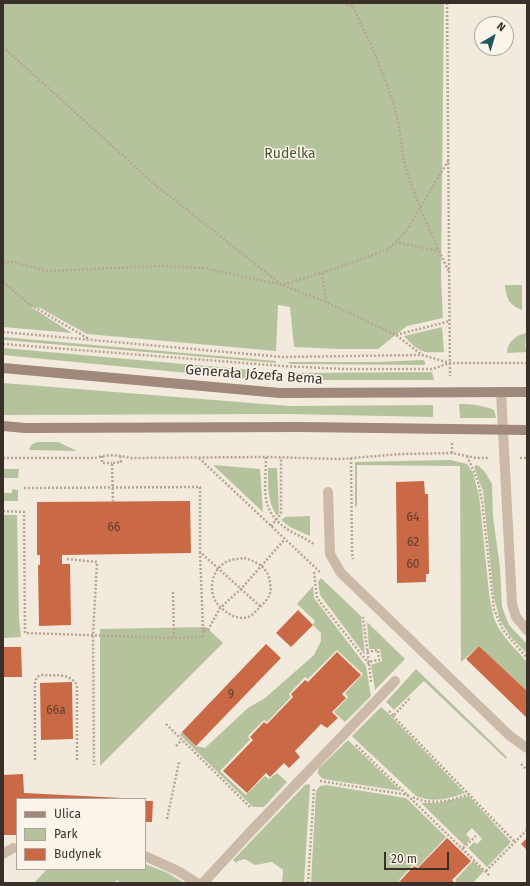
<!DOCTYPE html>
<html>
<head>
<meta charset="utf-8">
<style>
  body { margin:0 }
  #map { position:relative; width:530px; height:886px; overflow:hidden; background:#f3eade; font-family:"Fira Sans",sans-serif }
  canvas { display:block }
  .frame { position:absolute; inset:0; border:4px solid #392f29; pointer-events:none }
  .legend { position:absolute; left:16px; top:798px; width:130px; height:72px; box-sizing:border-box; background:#fbf4eb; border:1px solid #ada59d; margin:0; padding:5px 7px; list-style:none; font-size:12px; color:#392f29 }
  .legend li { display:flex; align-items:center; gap:8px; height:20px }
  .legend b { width:20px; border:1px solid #ada59d }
  .north { position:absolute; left:474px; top:16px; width:40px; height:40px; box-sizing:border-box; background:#fbf4eb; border:1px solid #ada59d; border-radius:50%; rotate:38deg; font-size:11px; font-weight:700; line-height:16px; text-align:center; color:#392f29 }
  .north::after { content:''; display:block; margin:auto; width:14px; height:18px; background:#1d565c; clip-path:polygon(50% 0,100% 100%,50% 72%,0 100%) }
  .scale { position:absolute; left:384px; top:852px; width:65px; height:18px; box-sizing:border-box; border:2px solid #392f29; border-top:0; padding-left:5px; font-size:12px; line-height:14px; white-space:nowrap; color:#392f29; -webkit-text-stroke:3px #fbf4eb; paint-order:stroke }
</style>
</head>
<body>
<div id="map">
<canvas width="530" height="886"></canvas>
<div class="frame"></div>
<ul class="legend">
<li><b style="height:5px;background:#a0897a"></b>Ulica</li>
<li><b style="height:11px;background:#b5c39d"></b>Park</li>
<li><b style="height:11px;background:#ca6945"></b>Budynek</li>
</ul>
<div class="north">N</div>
<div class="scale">20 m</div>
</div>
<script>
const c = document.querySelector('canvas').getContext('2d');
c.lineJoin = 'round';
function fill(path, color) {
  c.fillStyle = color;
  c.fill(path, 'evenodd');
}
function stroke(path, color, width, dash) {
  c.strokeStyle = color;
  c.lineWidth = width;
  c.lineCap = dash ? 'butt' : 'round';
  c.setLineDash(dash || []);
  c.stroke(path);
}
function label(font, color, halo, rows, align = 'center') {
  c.font = font + ' "Fira Sans",sans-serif';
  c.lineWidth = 3;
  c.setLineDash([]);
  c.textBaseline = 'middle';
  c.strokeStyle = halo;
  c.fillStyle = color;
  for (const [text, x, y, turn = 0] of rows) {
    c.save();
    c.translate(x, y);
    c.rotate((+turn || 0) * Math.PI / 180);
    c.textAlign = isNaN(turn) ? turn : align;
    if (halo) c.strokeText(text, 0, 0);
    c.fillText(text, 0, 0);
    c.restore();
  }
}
fill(new Path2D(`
  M3 3H444L441 278 443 318 407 326 378 349H339L294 347 290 307 278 305 276 351 87 334 40 308 31 307 72 333 3 327Z
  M505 285H522V310C509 305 506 298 505 285Z
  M442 327 444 352C421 353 420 353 404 336Z
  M526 333 525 348 527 349V352L507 353C507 342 516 335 526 333Z
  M3 337 276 361V363L3 340Z
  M3 348 274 372 270 381 3 355Z
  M423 360 425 362V365L290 364 288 362H377Z
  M432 372 434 380H295L291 373Z
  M3 383 289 406 433 405V417L289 414 3 415Z
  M459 404C472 404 482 405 494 410L496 417 495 418H460Z
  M37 442H58L77 451 29 450 31 445Z
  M451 460 467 464 473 473 479 495 489 593C490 601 492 610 494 618 500 635 515 648 527 662V691L479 646 461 662 460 466 357 465V506L355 507V462Z
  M213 465 260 469 263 512Z
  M476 465 479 466 485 472 492 484 493 516 500 568 502 607 509 625 527 644V654L510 636 500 620 494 598 483 491 474 467Z
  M268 468H277L279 513 277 516C267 501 268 486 268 468Z
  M3 469H19L18 478H3Z
  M12 489 18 490V501H3V493H12Z
  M3 515H17L19 619 21 637 3 638Z
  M310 516V536L290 527 281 520 285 517Z
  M321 578 361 616 365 655 320 595 318 582Z
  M313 586 314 598 366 666 371 696 345 722 334 712 348 697 345 693 363 674 337 650 308 679 305 677 289 694 291 697 267 722 264 720 248 736 250 740 220 771 246 795 265 776 269 779 277 773 287 782 264 807H253L180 735 182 732 196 746 205 748 248 708 265 698 314 655 321 641V633L313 625 315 621 297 604Z
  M367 622 405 659 375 690 371 665 382 661 380 649H369Z
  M206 627 223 643 100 766V629Z
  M416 669 507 757 506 759 424 681 394 710 386 702Z
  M381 707 387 712 465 793C448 799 433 803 416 796L359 743 352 736Z
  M348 740 401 791 323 779 318 774V771L319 768Z
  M309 784 310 786 304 883H282L283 870 272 862 255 865 245 859 238 861 236 863 233 860 305 785Z
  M326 785 406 798 446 837 418 867 414 864 399 880 401 883H311L316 791 320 786Z
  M469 796 511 842 487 867 468 848 474 842 477 844 482 839 472 828 466 834 470 839 465 846 421 803H438Z
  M473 861 484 871 473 883H458L455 880Z
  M145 864 168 873 184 883H121L117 880 114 883H34L47 869H145Z`), '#b5c39d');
fill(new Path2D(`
  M424 481 425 494H428L429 574H426V582L397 583 396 482Z
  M190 501 191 553 62 555V564H70L71 625 39 626 38 565H40V555H37V502Z
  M298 610 313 625 291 647 276 633Z
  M266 644 281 658 196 746 182 732Z
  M479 646 527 691V718L466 659Z
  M3 647H21L22 677H3Z
  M337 652 361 675 342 694 346 698 332 712 338 718 327 728 321 724 295 751 300 757 289 768 284 763 270 777 266 773 247 793 223 771 253 740 250 737 264 722 267 724 293 697 291 694 305 680 308 682Z
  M72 682 73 739 41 740 40 683Z
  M23 774 24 793 122 798V799H17V835H3V775Z
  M145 801H153L152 822H145Z
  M447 838 471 861 452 880 455 883H402L400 881 414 866 418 868Z
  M527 838V850L521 844Z`), '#ca6945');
stroke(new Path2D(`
  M342 3 353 7
  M352 3 353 7C370 43 387 78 397 117 401 134 401 152 406 168 417 204 433 238 449 272
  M447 3 450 376
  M3 47 153 183 282 285 326 302 396 335 422 355
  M395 242 439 251
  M3 262H12L47 271 161 266 204 268 282 285 337 268 389 249 407 230 448 161
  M322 273 326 302
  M3 282 29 304 89 339
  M3 332 282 357 422 355 450 363
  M396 335 450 321
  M3 344 282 366 344 369H432L450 363H527
  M452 443V453
  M102 456V463H112
  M467 456 478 481 482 501 494 609 503 630 527 658
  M266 457C266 489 258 511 290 531 298 535 306 539 314 544
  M3 458H95C107 454 119 455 131 458L266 457 340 459 401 454 452 453 476 458H489
  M199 458 321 573
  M351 458 352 552 353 559
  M520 458H527
  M24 488 200 487V552L261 607
  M113 502 112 463 121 462 120 455
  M3 511 24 512 25 633 174 638 203 637V630H208L220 608 241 589 285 539
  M271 526 281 514V457
  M200 552 203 630
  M244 558C258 562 269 568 270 584 271 588 271 592 269 596 267 600 263 604 259 608 256 611 252 616 248 617 237 621 222 611 216 602 208 589 212 570 226 562 232 559 238 559 244 558Z
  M67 559 97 562 93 635 94 765
  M314 572 317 598 369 664 363 617
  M173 592 174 637
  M367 652 378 650 379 660 368 662
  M369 664 371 682
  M389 711 393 716 410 698
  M393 716 515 842
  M166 724 251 808
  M356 745 490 876
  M176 746 182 740
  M35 760V682L37 677 41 675C56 676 68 672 77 685V760
  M521 764 527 770
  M320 781 408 795
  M413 797C430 806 452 801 469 794
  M167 819 179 762
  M463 848 476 836
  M486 871 527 830
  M308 883 314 789`), '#b8a493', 2.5, [2, 2]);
stroke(new Path2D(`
  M501 392 512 604 516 617 527 630
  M328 492 330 554 341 573 510 736 527 748
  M3 854 13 848
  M145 856 178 871 197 883
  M203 883 252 830 395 681`), '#ccbaa9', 10);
stroke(new Path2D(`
  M3 368 280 393 527 392
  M3 426 25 428 300 427 527 430`), '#a0897a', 10);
label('12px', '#5d3e30', null, [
  ["64",413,518],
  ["66",114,528],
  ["62",413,543],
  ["60",413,565],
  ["9",231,695],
  ["66a",56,711]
]);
label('14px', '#47582c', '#fbf4eb', [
  ["Rudelka",290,154]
]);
label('14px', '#392f29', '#fbf4eb', [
  ["Generała Józefa Bema",254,375,4]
]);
</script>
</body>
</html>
